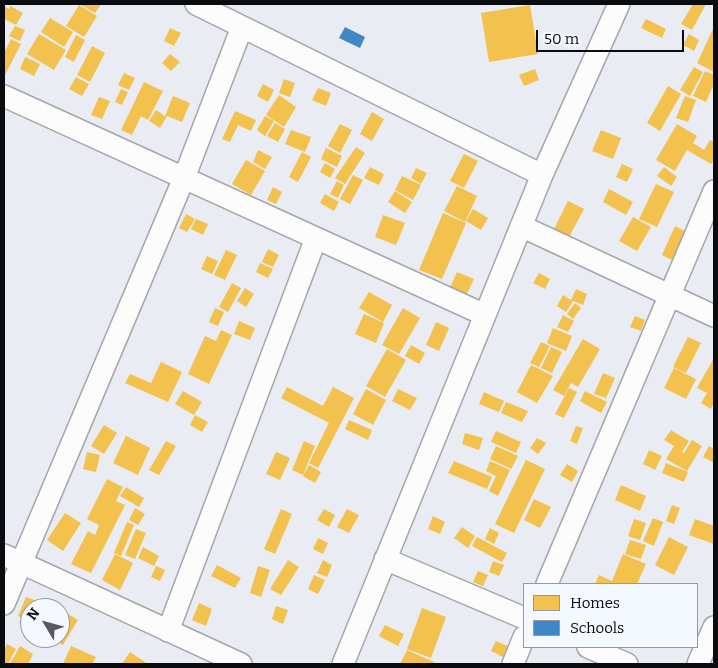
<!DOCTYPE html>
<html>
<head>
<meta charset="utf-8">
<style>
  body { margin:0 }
  #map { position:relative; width:718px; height:668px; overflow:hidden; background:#e9ecf2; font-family:Bitter,serif }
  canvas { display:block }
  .frame { position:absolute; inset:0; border:5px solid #0a0c0f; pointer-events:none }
  .legend { position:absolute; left:523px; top:583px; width:175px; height:65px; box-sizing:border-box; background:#f4f8ff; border:1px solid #969a9f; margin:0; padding:6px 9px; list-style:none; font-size:15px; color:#0a0c0f }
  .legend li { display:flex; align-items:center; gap:10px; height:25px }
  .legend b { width:25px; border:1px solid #969a9f }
  .north { position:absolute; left:20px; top:598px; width:50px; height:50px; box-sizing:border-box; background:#f4f8ff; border:1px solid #969a9f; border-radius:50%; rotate:307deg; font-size:14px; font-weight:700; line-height:20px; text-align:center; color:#0a0c0f }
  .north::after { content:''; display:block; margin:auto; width:18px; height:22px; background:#585a5e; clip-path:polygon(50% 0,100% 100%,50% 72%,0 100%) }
  .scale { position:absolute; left:536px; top:30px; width:148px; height:22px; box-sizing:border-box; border:2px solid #0a0c0f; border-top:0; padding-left:6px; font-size:15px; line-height:18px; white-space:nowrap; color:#0a0c0f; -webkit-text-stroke:4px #f4f8ff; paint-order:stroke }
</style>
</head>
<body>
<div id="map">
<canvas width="718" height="668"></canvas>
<div class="frame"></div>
<ul class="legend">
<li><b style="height:14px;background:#f2c14e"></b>Homes</li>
<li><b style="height:14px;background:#3f88c5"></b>Schools</li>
</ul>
<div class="north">N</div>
<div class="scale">50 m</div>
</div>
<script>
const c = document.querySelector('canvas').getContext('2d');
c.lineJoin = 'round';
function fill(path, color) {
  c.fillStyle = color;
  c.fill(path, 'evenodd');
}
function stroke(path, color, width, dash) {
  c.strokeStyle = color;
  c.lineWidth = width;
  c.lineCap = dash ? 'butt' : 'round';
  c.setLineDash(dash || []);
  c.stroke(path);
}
fill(new Path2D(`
  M79 4H101L95 13Z
  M693 4H706L692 30 681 24Z
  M79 5 97 16 84 37 66 26Z
  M530 5 538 54 489 62 481 13Z
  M4 6 9 9 10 6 23 13 16 25 4 19 6 14 4 18Z
  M50 18 73 32 64 47 41 32Z
  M646 19 666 29 662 38 641 28Z
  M15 26 25 30 20 41 9 36Z
  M714 27V72L697 63Z
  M170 28 181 33 174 46 164 41Z
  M39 34 66 50 54 70 27 54Z
  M689 34 699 40 694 51 683 45Z
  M76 35 85 40 74 62 65 57Z
  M11 39 21 44 4 77V53Z
  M92 46 105 53 90 82 77 75Z
  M170 54 180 62 171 71 162 63Z
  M25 57 40 64 34 76 20 69Z
  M694 67 703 72 690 96 680 90Z
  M535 69 539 80 524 86 519 75Z
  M705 71 714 75V84L706 102 693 96Z
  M124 73 135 78 129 90 118 85Z
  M76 77 89 84 82 96 69 89Z
  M284 79 295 83 290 97 279 93Z
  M144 82 163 91 148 120 141 116 132 135 121 130Z
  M263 84 274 90 268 102 257 96Z
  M668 86 681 94 660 131 647 123Z
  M318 88 331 93 326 106 312 100Z
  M121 89 128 92 122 105 115 102Z
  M279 95 296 107 284 127 266 115Z
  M173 96 190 103 182 122 167 116 160 128 149 121 156 110 165 116Z
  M685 96 696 100 688 122 676 118Z
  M99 97 110 101 102 119 91 115Z
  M235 111 256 120 251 131 238 125 230 142 222 139Z
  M372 112 384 119 372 141 360 134Z
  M265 116 274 121 265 136 257 130Z
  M275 123 285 129 278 142 267 136Z
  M340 124 352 130 340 153 328 146Z
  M677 124 697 136 693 143 704 150 710 140 714 142V159L711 164 687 150 675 171 656 160Z
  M291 130 311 137 305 152 285 144Z
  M601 130 621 138 613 159 592 151Z
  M356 147 365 153 345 184 335 178Z
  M326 148 342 156 337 167 321 159Z
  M258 150 272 157 265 169 253 162Z
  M302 152 311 157 298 182 289 177Z
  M464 154 478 161 464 188 450 181Z
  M246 160 265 171 251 195 232 184Z
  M325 163 335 169 330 178 320 172Z
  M622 164 633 169 627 182 616 177Z
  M370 167 384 174 379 185 364 178Z
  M664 167 677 177 671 186 657 176Z
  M416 168 427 173 421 184 411 178Z
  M353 175 363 180 350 204 340 199Z
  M402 176 421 185 413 200 395 190Z
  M337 181 344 185 338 198 330 194Z
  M656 184 674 192 657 227 639 219Z
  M457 186 477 196 465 222 444 211Z
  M273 187 282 192 276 204 267 200Z
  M609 189 633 202 626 215 603 202Z
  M395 191 412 202 405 213 388 202Z
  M325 194 339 202 334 211 320 203Z
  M568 201 584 209 568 239 553 231Z
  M473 209 488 218 481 230 466 221Z
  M443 213 466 223 442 279 419 270Z
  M186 214 195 219 187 232 179 228Z
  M383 215 405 223 396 245 375 237Z
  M633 217 651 227 637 251 619 241Z
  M196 219 208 224 203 235 191 229Z
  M675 226 685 231 672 260 662 255Z
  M268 249 279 255 273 267 262 262Z
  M226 250 237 255 225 280 214 275Z
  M207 256 218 261 212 274 201 269Z
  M260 263 273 269 268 278 256 272Z
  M457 272 474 279 465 298 449 290Z
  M539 273 550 279 545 289 533 283Z
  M232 283 241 288 228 312 219 307Z
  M245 288 254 294 246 307 237 301Z
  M576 289 587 294 583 305 573 301 566 312 557 306 563 295 571 300Z
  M369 292 392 305 383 322 359 308Z
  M575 303 581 308 573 319 567 314Z
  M215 308 224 312 218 326 209 322Z
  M403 308 420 318 399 354 382 345Z
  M364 314 384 323 376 343 355 334Z
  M563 315 574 321 568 332 557 327Z
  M635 316 645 320 641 331 630 327Z
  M239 321 255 328 250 340 234 334Z
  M436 322 449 328 439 351 426 345Z
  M553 328 572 336 566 351 547 343Z
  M221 330 232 335 209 384 188 374 205 336 216 341Z
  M688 337 701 343 686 373 673 367Z
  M583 339 600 349 578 387 571 383 564 396 553 390Z
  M541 342 550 346 539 367 530 363Z
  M411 345 425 353 419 364 405 356Z
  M551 347 562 352 552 373 541 368Z
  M387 349 406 360 385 397 366 386Z
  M714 358V402L711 409 701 403 707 393 697 388Z
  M161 362 182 372 168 402 125 383 130 374 151 383Z
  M531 365 553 376 537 403 517 392Z
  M674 368 696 379 686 399 664 388Z
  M603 373 615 378 606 398 594 394Z
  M287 387 323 406 333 387 354 398 318 468 309 463 329 423 281 398Z
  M569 388 577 392 564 418 555 414Z
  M366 389 386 400 373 425 353 414Z
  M398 389 417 398 410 410 392 401Z
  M183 391 202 402 194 415 175 404Z
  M585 391 607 402 601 413 580 401Z
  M484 392 504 401 499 412 479 404Z
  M506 402 528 411 522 422 501 413Z
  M195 415 208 422 202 432 190 425Z
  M349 420 372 430 368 440 345 429Z
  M104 425 117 433 104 454 91 446Z
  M576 426 583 428 577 444 570 441Z
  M671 430 689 441 682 452 684 453 692 440 702 446 687 471 666 459 674 446 664 440Z
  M496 431 521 442 516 453 491 442Z
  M465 433 483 438 479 450 462 444Z
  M126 436 150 448 138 475 113 463Z
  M537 438 546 443 538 454 530 448Z
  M166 441 176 446 159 475 149 470Z
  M304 441 315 446 303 475 292 470Z
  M496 446 518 456 511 469 490 459Z
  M709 446 714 449 713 462 703 457Z
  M649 450 662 456 655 470 643 464Z
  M87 452 100 455 96 472 83 469Z
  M276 452 290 458 280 480 266 474Z
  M526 460 545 469 514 533 495 524Z
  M454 461 492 477 487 489 448 473Z
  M490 461 510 470 498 496 489 491 496 476 486 471Z
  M666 463 688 472 684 482 662 473Z
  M567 464 578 471 572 482 560 475Z
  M309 465 321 472 315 483 303 476Z
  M107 479 123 487 116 501 125 505 91 573 71 564 88 531 95 535 99 525 87 519Z
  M621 485 646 496 640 511 615 500Z
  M126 487 144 498 139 507 120 496Z
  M534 499 551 507 540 528 524 520Z
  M672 505 680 508 674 524 666 521Z
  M135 508 145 514 138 525 129 520Z
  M281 509 292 514 275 554 264 549Z
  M324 509 335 515 329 527 317 520Z
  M347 509 359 515 349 533 337 527Z
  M65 513 81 523 63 551 47 540Z
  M433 516 445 522 440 534 428 529Z
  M653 518 663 522 654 546 643 541Z
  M634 519 646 523 640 540 628 536Z
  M695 519 714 526V544L689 535Z
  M127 522 134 525 121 556 114 553Z
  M462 527 475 536 468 548 454 538Z
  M490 528 499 533 494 544 485 539Z
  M136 529 146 533 135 559 125 555Z
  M477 537 507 553 502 562 472 546Z
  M669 537 688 547 674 575 655 565Z
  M318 538 328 543 323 554 313 549Z
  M630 540 646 545 641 559 625 554Z
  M143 547 159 556 154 566 138 558Z
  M115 554 133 563 120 590 102 580Z
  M623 554 646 564 637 584H595L599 575 612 581Z
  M288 560 299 567 281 595 270 589Z
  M323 560 332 565 327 577 317 573Z
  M493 561 504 565 499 576 489 572Z
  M217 565 241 578 235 588 211 576Z
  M156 566 165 570 160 581 151 577Z
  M258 566 270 570 261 597 250 593Z
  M478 571 488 575 483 586 473 582Z
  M314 575 325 580 318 594 308 589Z
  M26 597 37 601 34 608H30L29 621 18 616Z
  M39 601 52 606 51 608H36Z
  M199 603 212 609 206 626 192 620Z
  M276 606 288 610 283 624 272 619Z
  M422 608 446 617 431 658 407 649Z
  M63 611 78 620 63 645 51 638H60V616Z
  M385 625 404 634 398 646 379 636Z
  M496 641 512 648 507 659 491 651Z
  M7 644 16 649 8 664H4V649Z
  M20 646 33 654 28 664H10Z
  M71 646 96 657 92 664H63Z
  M407 650 434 662 433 664H400Z
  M130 652 148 664H122Z`), '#f2c14e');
fill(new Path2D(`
  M345 27 365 37 360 48 339 38Z`), '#3f88c5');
const minor = new Path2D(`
  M196 4 542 175
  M4 96 485 315
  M521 226 714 316
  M4 555 241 664
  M385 559 524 618
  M547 584 714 191
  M4 604 184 178 242 27
  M168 631 316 238
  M588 647 627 664
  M343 664 542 175 619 4
  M513 664 524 637
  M698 664 714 627`);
stroke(minor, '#a4a6aa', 24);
stroke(minor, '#fcfcfd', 21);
</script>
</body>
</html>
